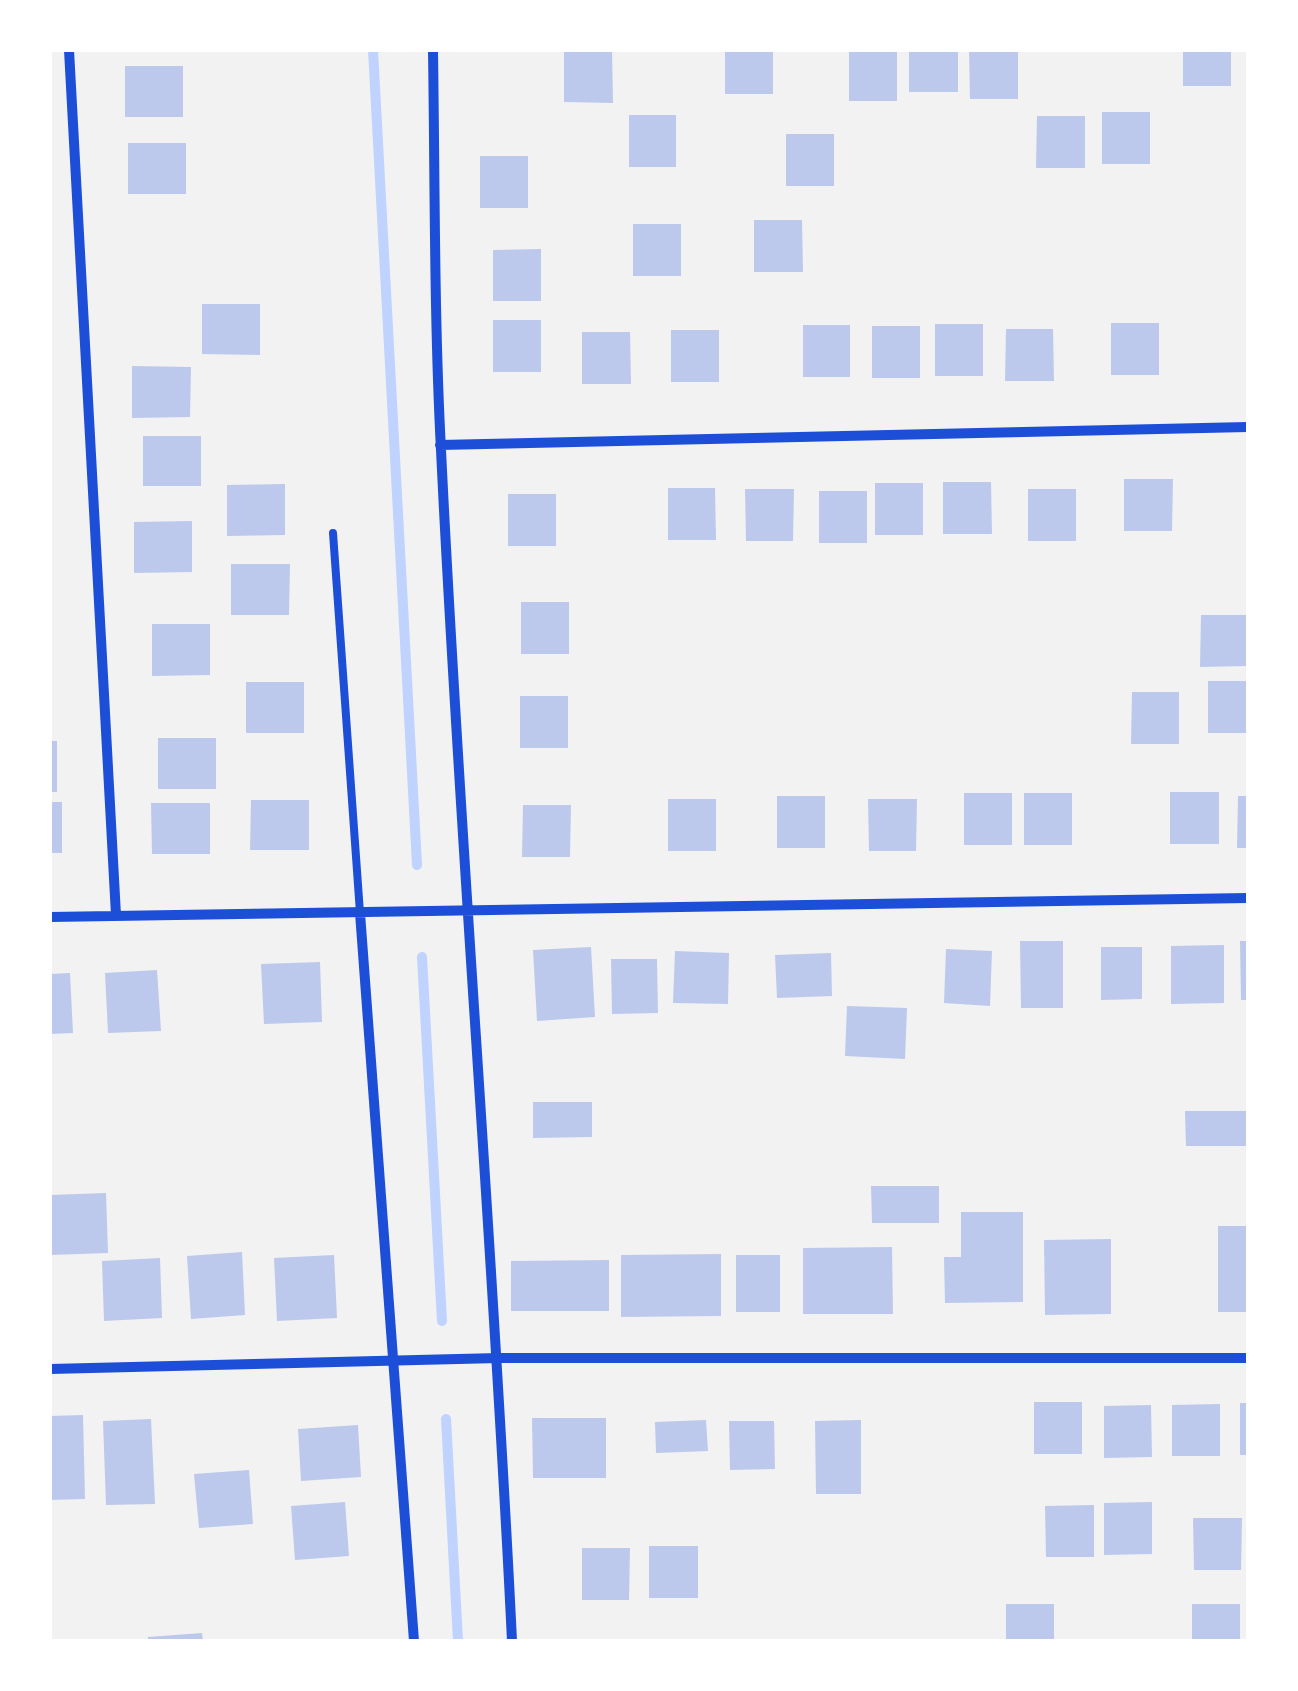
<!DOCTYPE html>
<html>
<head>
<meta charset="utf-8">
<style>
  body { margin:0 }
  #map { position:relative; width:1298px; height:1691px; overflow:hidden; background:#f2f2f2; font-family:"Roboto Condensed",sans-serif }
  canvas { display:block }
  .frame { position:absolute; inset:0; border:52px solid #fff; pointer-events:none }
</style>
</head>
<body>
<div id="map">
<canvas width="1298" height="1691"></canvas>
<div class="frame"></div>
</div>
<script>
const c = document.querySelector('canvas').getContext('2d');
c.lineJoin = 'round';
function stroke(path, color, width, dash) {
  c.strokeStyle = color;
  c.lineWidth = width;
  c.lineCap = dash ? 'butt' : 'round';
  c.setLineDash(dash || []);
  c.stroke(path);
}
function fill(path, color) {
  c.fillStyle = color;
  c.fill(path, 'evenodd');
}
stroke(new Path2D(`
  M373 50 417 865
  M422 957 442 1321
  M446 1419 458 1641`), '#bfd3fe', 10);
fill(new Path2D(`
  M564 50H612L613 103 564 102Z
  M725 50H773V94H725Z
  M849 50H897V101H849Z
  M909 50H958V92H909Z
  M969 50H1018V99H970Z
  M1183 50H1231V86H1183Z
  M125 66H183V117H125Z
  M1102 112H1150V164H1102Z
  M629 115H676V167H629Z
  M1037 116H1085V168H1036Z
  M786 134H834V186H786Z
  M128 143H186V194H128Z
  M480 156H528V208H480Z
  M754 220H802L803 272H754Z
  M633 224H681V276H633Z
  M541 249V301H493V250Z
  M202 304H260V355L202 354Z
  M493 320H541V372H493Z
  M1111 323H1159V375H1111Z
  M935 324H983V376H935Z
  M803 325H850V377H803Z
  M872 326H920V378H872Z
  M1006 329H1053L1054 381H1005Z
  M671 330H719V382H671Z
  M582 332H630L631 384H582Z
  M132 366 191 367 190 417 132 418Z
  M143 436H201V486H143Z
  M1124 479H1173L1172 531H1124Z
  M943 482H991L992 534H943Z
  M875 483H923V535H875Z
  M285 484V535L227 536V485Z
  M668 488H715L716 540H668Z
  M745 489H794L793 541H746Z
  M1028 489H1076V541H1028Z
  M819 491H867V543H819Z
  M508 494H556V546H508Z
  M192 521V572L134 573V522Z
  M231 564H290L289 615H231Z
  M521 602H569V654H521Z
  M1201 615H1248V666L1200 667Z
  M152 624H210V675L152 676Z
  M1208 681H1248V733H1208Z
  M246 682H304V733H246Z
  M1132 692H1179V744H1131Z
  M520 696H568V748H520Z
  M158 738H216V789H158Z
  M50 741H57V792H50Z
  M1170 792H1219V844H1170Z
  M964 793H1012V845H964Z
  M1024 793H1072V845H1024Z
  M777 796H825V848H777Z
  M1238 796H1248V848H1237Z
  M668 799H716V851H668Z
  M868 799H917L916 851H869Z
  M251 800H309V850H250Z
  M50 802H62V853H50Z
  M151 803H210V854H152Z
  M523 805H571L570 857H522Z
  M1020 941H1063V1008H1021Z
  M1240 941H1248V1000H1241Z
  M1224 945V1003L1171 1004V946Z
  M591 947 595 1017 537 1021 533 950Z
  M1101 947H1142V999L1101 1000Z
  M946 949 992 951 990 1006 944 1003Z
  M675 951 729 953 728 1004 673 1003Z
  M831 953 832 996 777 998 775 955Z
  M611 959H657L658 1013 612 1014Z
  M320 962 322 1022 264 1024 261 964Z
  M157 970 161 1031 108 1033 105 973Z
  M70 973 73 1033 50 1034V974Z
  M847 1006 907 1008 905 1059 845 1056Z
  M533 1102H592V1137L533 1138Z
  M1185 1111H1248V1146H1186Z
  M871 1186H939V1223H872Z
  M106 1193 108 1253 50 1255V1195Z
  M961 1212H1023V1302L945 1303 944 1257H961Z
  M1218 1226H1248V1312H1218Z
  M1111 1239V1314L1045 1315 1044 1240Z
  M892 1247 893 1314H803V1248Z
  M242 1252 245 1315 191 1319 187 1256Z
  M721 1254V1316L621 1317V1255Z
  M334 1255 337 1318 277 1321 274 1258Z
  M736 1255H780V1312H736Z
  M160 1258 162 1318 104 1321 102 1261Z
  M609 1260V1311H511V1261Z
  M1034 1402H1082V1454H1034Z
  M1240 1403H1248V1455H1240Z
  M1220 1404V1456H1172V1405Z
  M1151 1405 1152 1457 1104 1458V1406Z
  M83 1415 85 1499 50 1500V1416Z
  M532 1418H606V1478H533Z
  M151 1419 155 1504 106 1505 103 1421Z
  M706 1420 708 1451 656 1453 655 1422Z
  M861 1420V1494H816L815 1421Z
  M729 1421H774L775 1469 730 1470Z
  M358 1425 361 1477 301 1481 298 1429Z
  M249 1470 253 1524 199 1528 194 1474Z
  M345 1502 349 1556 295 1560 291 1506Z
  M1152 1502V1554L1104 1555V1503Z
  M1094 1505V1557H1046L1045 1506Z
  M1193 1518H1242L1241 1570H1194Z
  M649 1546H698V1598H649Z
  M582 1548H630L629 1600H582Z
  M1006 1604H1054V1641H1006Z
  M1192 1604H1240V1641H1192Z
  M202 1633 203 1641H148V1637Z`), '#bdc9ec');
stroke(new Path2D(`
  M333 533 360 913`), '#1d4ed8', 8);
stroke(new Path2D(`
  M69 50 116 915
  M433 50C435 183 434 317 441 450 460 847 493 1244 512 1641
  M440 445 1248 427
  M360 913 414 1641
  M50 917 1248 898
  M50 1369 499 1358H1248`), '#1d4ed8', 10);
</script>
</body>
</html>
